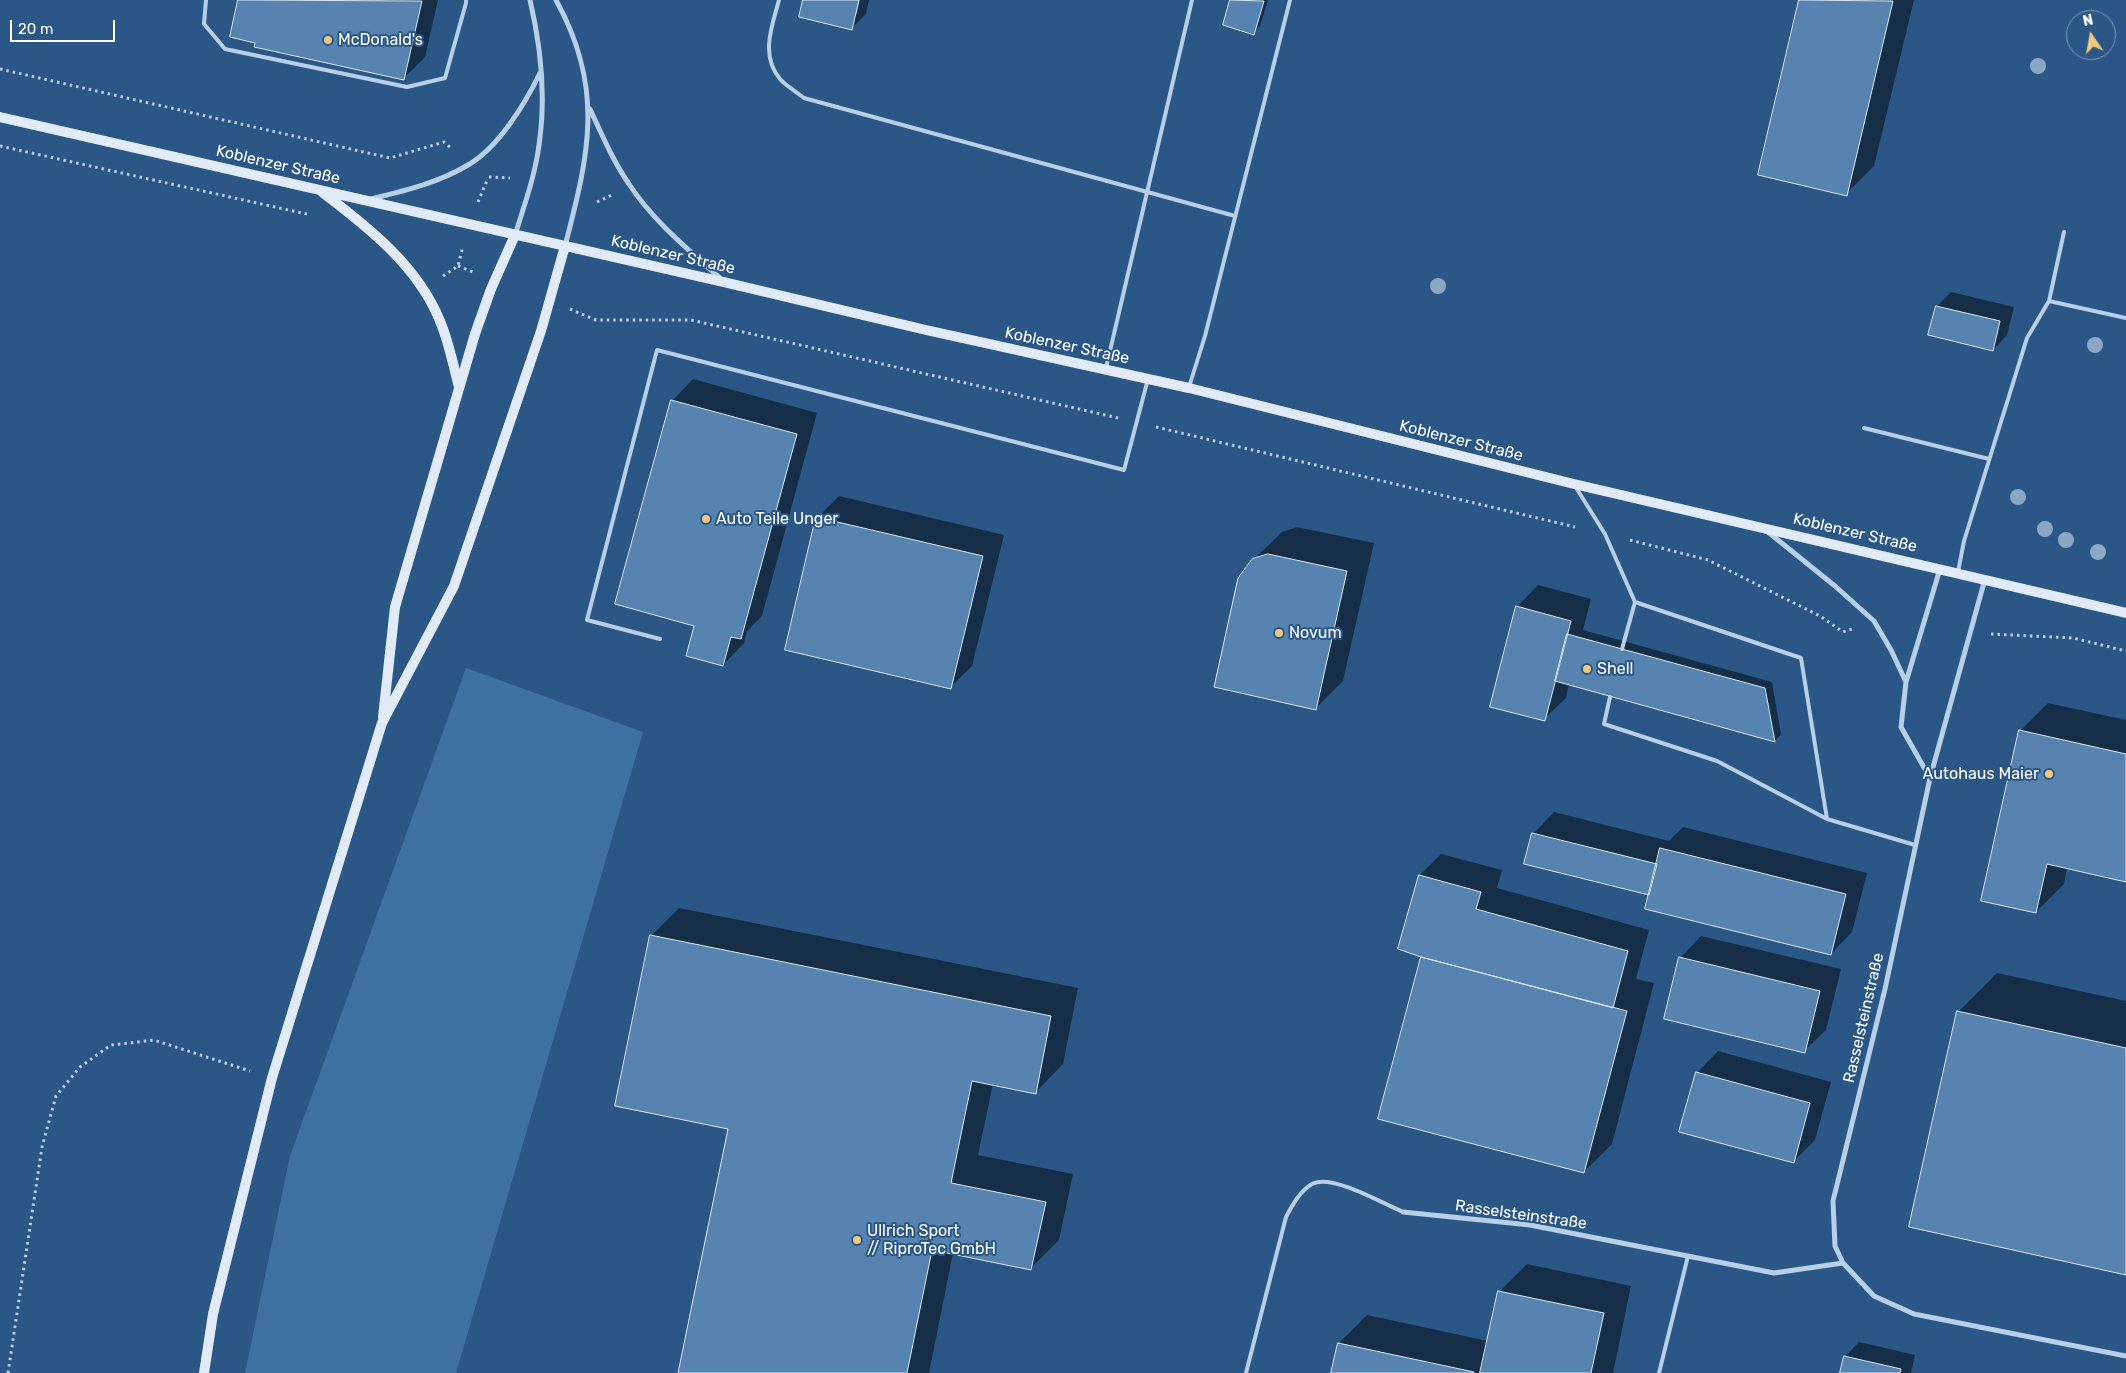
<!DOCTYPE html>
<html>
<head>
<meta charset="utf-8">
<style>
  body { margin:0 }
  #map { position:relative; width:2126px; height:1373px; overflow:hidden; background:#2b5787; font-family:Rubik,sans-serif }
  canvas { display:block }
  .north { position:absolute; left:2066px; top:10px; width:50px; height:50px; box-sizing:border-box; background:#2b5787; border:1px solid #809ab7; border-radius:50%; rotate:348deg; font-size:14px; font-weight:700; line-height:20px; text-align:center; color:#fff }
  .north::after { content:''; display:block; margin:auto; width:18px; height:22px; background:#eec97f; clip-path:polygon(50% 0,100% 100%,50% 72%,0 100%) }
  .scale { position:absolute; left:10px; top:20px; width:105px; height:22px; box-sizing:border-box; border:2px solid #fff; border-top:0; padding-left:6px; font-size:15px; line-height:18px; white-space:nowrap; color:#fff; -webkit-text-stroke:4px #2b5787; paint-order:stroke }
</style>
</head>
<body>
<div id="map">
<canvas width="2126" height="1373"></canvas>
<div class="north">N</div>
<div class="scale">20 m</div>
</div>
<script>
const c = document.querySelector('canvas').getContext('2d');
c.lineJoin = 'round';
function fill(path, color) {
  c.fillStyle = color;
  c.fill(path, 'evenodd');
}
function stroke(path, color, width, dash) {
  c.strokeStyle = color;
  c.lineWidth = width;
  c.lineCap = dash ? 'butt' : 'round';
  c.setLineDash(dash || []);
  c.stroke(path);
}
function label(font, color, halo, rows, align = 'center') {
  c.font = font + ' Rubik,sans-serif';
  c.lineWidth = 4;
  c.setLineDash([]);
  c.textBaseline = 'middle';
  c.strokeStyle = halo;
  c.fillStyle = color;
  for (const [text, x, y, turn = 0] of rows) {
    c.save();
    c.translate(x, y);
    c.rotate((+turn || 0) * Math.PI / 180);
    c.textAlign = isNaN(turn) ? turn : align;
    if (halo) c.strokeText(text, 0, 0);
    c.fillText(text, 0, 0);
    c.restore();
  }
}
fill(new Path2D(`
  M466 668 643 732 456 1373H245L290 1156Z`), '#4071a3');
fill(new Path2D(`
  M239 0H438L425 57 404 78 231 36Z
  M805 0H858L854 14H857L860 0H869L866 14 851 29Z
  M1232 0H1268L1260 26 1253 33 1224 24Z
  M1800 0H1914L1874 166 1846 194 1759 174Z
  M1951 292 2014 307 2007 335 1993 350 1937 306Z
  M693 379 817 413 762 616 747 631 744 643 723 665 672 401Z
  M839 496 1004 535 972 666 951 687 786 649 818 517Z
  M1297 527 1374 543 1343 681 1315 709 1253 560 1282 532Z
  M1538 585 1591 599 1583 630 1772 682 1781 734 1775 741 1569 684 1566 698 1544 719 1517 607Z
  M2048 703 2126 720V880L2067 867 2064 884 2036 912 2020 731Z
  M1554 812 1669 841 1683 827 1867 873 1852 932 1831 954 1650 894 1533 834Z
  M1441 854 1502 870 1497 888 1649 930 1636 979 1654 983 1612 1144 1584 1172 1423 957 1400 948 1420 875Z
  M679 908 1078 988 1063 1064 1035 1093 993 1084 978 1155 1073 1174 1059 1240 1031 1268 953 1253 929 1373H679L730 1128 651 936Z
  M1701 936 1841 969 1826 1030 1804 1051 1680 958Z
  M1997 973 2126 1001V1274L1958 1012Z
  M1718 1051 1831 1082 1815 1140 1793 1162 1697 1073Z
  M1527 1264 1631 1286 1613 1373H1332L1339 1343 1367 1315 1488 1341 1499 1292Z
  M1859 1342 1915 1355 1911 1373H1841L1845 1357Z`), '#0007');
const building = new Path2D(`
  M238 0 422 1 404 80 254 47 255 43 230 37Z
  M803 0H859L852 30 799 17Z
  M1230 0 1264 1 1254 35 1223 25Z
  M1799 0 1893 1 1847 196 1758 175Z
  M1936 306 2000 321 1993 351 1928 335Z
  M671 400 797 434 741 639 731 637 723 666 686 656 694 626 615 604Z
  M816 517 983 556 951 689 785 650Z
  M1268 554 1347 571 1316 710 1214 687 1238 578 1252 559Z
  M1516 606 1571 621 1545 721 1490 707Z
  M1567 634 1765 688 1775 742 1555 681Z
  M2019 730 2126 754V882L2047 864 2036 913 1981 901Z
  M1532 833 1657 864 1649 895 1524 864Z
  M1660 848 1846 894 1831 955 1645 909Z
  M1419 875 1481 892 1476 909 1628 951 1613 1008 1421 957 1398 949Z
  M650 935 1051 1016 1036 1094 972 1081 951 1183 1046 1202 1031 1270 932 1250 907 1373H678L728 1129 615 1106Z
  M1421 957 1627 1011 1584 1173 1378 1119Z
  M1679 957 1820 991 1805 1053 1664 1019Z
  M1957 1011 2126 1048V1275L1909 1227Z
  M1696 1072 1810 1103 1794 1163 1679 1132Z
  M1498 1291 1604 1313 1591 1373H1480Z
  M1338 1343 1474 1372V1373H1331Z
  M1844 1356 1901 1369 1900 1373H1840Z`);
fill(building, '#5783b0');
stroke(building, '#dae8f6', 1);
stroke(new Path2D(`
  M0 69 390 158 444 142 452 149
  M0 146 311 215
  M489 177 510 178
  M478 202 488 178
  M597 202 612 195
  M458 266 473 272
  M443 276 458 266 463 246
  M570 309 596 320H691L1118 418
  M1156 427 1575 527
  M1630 540 1708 560 1820 616 1843 632 1852 629
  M1991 634 2073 638 2126 651
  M8 1373 42 1147 56 1096 80 1067 111 1045 154 1040 250 1071`), '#b7cfe8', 3, [2.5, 4]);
stroke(new Path2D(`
  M206 0 204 24 225 49 407 87 445 78 466 3V0
  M779 0C772 26 760 55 780 79 786 86 797 92 804 98L1235 216
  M2049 301 2126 318
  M1106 368 1192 0
  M1189 387 1205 336 1290 0
  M1864 428 1989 459
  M1575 486 1605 534 1635 602 1622 649
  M1958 572 1964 541 2027 338 2049 301 2064 232
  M1635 602 1801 658 1827 819
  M660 639 587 620 657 350 1124 470 1148 379
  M1610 697 1604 724 1717 761 1827 819 1915 845
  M1246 1373 1286 1217C1293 1204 1300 1191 1312 1184 1331 1173 1384 1204 1403 1212
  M1659 1373 1688 1256`), '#b7cfe8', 4);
stroke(new Path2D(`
  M556 0C605 89 589 154 565 246
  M590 109C602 135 613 161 629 184 653 221 688 249 720 278
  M371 199C404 191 438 183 468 165 498 148 525 104 540 73
  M515 235C524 206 535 176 539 145 546 98 541 47 530 0
  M1768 532 1835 586 1874 621 1891 650 1906 682 1901 727 1930 778
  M1985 579 1930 778 1885 989 1833 1201 1835 1246 1843 1263 1874 1296 1914 1314 2126 1356
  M1906 682 1940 569
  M1403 1212 1530 1225 1774 1273 1843 1263`), '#b7cfe8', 5);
stroke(new Path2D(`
  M0 117 724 282 926 330 1189 388 1574 484 2126 613
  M322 192C368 227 418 266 440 321 449 342 453 365 459 387
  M383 717 395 607 475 334 491 289 515 235
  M204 1373 213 1314 272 1078 382 723 454 586 541 331 565 246`), '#e1ebf7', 10);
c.fillStyle = '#8ba7c4';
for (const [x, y] of [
  [2038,66],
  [1438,286],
  [2095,345],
  [2018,497],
  [2045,529],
  [2066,540],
  [2098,552]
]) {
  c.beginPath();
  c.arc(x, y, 8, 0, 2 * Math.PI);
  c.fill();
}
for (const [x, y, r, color] of [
  [328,40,5,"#eec97f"],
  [706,519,5,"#eec97f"],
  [1279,633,5,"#eec97f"],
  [1587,669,5,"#eec97f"],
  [2049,774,5,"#eec97f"],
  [857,1240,5,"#eec97f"]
]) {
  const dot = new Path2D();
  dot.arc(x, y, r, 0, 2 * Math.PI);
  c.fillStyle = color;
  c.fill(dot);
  stroke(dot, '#2b5787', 2);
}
label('16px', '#fff', '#2b5787', [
  ["McDonald's",338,40],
  ["Auto Teile Unger",716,519],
  ["Novum",1289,633],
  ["Shell",1597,669],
  ["Autohaus Maier",2039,774,"right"],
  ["Ullrich Sport",867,1231],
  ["// RiproTec GmbH",867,1249]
], 'left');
label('16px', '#fff', '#2b5787', [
  ["Koblenzer Straße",278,165,13],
  ["Koblenzer Straße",673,255,13],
  ["Koblenzer Straße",1067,346,12],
  ["Koblenzer Straße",1461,441,14],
  ["Koblenzer Straße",1855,533,13],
  ["Rasselsteinstraße",1864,1018,-77],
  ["Rasselsteinstraße",1521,1215,8]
]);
</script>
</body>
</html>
